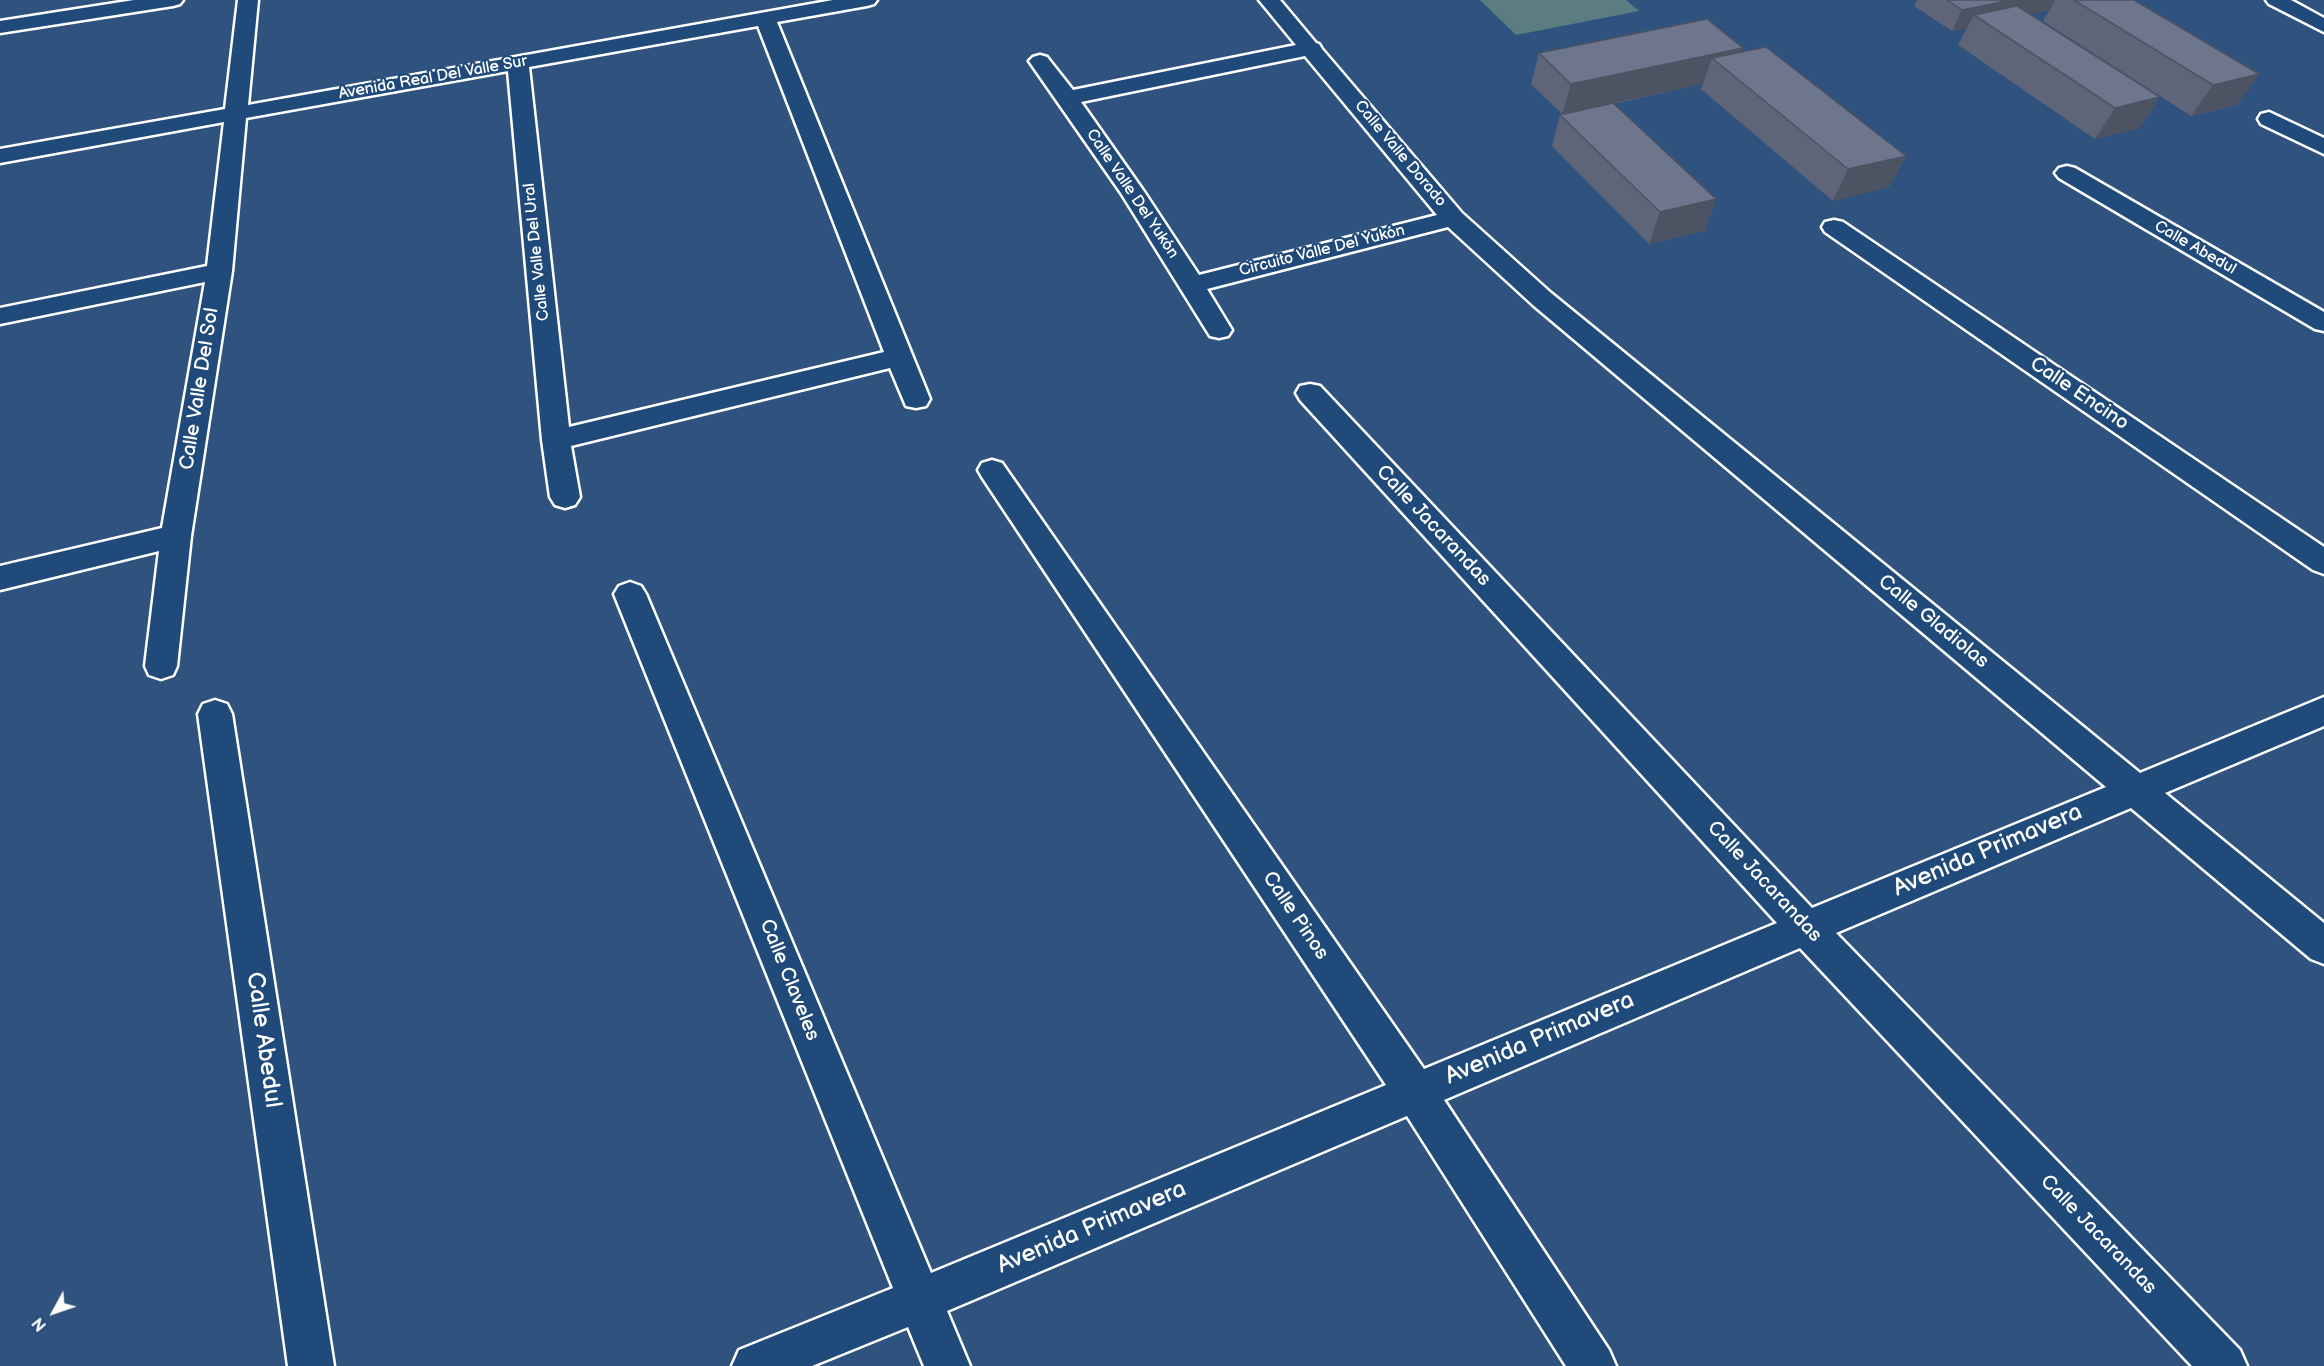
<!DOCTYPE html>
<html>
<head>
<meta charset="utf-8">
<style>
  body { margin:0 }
  #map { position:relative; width:2324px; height:1366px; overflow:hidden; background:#2f537e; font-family:"Balsamiq Sans",sans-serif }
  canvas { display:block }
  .north { position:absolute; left:24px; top:1282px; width:60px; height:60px; -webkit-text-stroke:4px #1f4a7a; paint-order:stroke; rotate:230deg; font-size:16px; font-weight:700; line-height:24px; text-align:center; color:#fff }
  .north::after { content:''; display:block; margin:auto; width:21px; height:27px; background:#fff; clip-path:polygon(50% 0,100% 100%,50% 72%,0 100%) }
</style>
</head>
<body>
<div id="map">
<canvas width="2324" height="1366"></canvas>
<div class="north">N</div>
</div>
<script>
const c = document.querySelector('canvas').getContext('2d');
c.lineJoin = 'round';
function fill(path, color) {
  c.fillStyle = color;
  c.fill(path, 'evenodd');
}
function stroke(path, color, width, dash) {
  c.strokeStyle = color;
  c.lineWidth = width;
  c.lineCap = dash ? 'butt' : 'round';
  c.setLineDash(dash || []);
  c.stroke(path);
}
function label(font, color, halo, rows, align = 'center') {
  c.font = font + ' "Balsamiq Sans",sans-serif';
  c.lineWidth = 4.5;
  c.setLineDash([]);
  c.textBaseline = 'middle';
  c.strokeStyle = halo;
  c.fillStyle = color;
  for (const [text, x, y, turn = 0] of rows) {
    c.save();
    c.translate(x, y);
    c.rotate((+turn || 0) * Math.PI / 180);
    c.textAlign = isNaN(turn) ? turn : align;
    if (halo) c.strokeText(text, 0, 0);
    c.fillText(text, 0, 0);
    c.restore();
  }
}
fill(new Path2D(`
  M1480 0H1626L1639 11 1516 35Z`), '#5b7d81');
const minor = new Path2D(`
  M134 0H183L180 4 173 6 0 33V21Z
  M238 0H258L248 105 833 0H877L874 4 867 6 777 22 930 399 926 406 916 408 906 406 890 368 571 446 580 497 575 505 565 508 555 505 550 497 542 440 508 71 246 118 232 271 191 536 177 666 173 675 161 679 149 675 145 666 159 551 0 590V566L162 528 205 282 0 324V308L207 266 224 122 0 163V149L225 109ZM758 26 884 352 569 427 529 67Z
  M1259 0H1280L1316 43 1319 44 1322 49 1462 213 1551 293 2140 773 2324 697V726L2165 793 2324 923V964L2311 959 2131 808 1836 933 2240 1350 2247 1366H2192L1800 948 1444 1100 1609 1350 1616 1366H1566L1407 1116 947 1311 970 1366H924L908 1327 812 1366H732L739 1350 893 1288 614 594 619 586 630 582 641 586 646 594 931 1273 1386 1085 982 477 978 470 982 463 992 460 1002 463 1424 1069 1777 923 1300 400 1296 393 1300 386 1310 384 1320 386 1812 908 2106 787 1533 305 1448 227 1207 289 1232 330 1228 336 1219 338 1210 336 1121 193 1029 61 1033 57 1040 55 1047 57 1073 90 1296 45ZM1305 56 1437 215 1199 275 1145 193 1081 102Z
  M2266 0H2291L2324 18V32L2269 4Z
  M2269 112 2324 138V154L2261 124 2258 119 2261 114Z
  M2067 166 2075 168 2324 312V331L2315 329 2059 178 2055 173 2059 168Z
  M1834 220 1843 222 2324 547V574L2313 570 1825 232 1822 227 1825 222Z
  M215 700 227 704 232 714 334 1366H288L198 714 203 704Z`);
stroke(minor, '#fff', 5);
fill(minor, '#1f4a7a');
fill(new Path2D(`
  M1917 0H2134L2237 105 2191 116 2043 21 2050 10 2031 14 2140 128 2095 139 1958 45 1967 28 1952 31 1914 6Z
  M1741 52 1906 156 1889 187 1833 201 1701 89 1703 84 1613 104 1716 199 1704 231 1649 244 1552 146 1560 115 1562 114 1531 84 1539 53Z`), '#5e6579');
fill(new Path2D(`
  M2011 0H2055L2050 10 1987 24 1974 15 1967 28 1952 31 1962 10Z
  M1743 48 1733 75 1712 58 1703 84 1562 114 1571 84Z
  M2259 74 2237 105 2191 116 2213 85Z
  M2160 97 2140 128 2095 139 2115 108Z
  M1906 156 1889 187 1833 201 1848 169Z
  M1716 199 1704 231 1649 244 1660 212Z`), '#4c5363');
const building = new Path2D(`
  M1947 0H2011L1962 10Z
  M2074 0H2134L2259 74 2213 85Z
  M2017 6 2160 97 2115 108 1974 15Z
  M1707 19 1743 48 1571 84 1539 53Z
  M1766 47 1906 156 1848 169 1712 58Z
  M1613 103 1716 199 1660 212 1560 115Z`);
fill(building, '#6d768d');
stroke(building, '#4c5363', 1.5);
label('16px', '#fff', '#1f4a7a', [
  ["Avenida Real Del Valle Sur",433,78,-10],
  ["Calle Valle Dorado",1400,154,50],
  ["Calle Valle Del Yukón",1132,194,56],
  ["Calle Abedul",2195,248,30],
  ["Circuito Valle Del Yukón",1322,251,-14],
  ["Calle Valle Del Ural",537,252,-96]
]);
label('20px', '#fff', '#1f4a7a', [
  ["Calle Valle Del Sol",200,389,-81],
  ["Calle Encino",2079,394,34],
  ["Calle Jacarandas",1433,526,47],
  ["Calle Gladiolas",1933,622,39],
  ["Calle Jacarandas",1764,882,47],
  ["Calle Pinos",1295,916,56],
  ["Calle Claveles",789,980,68],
  ["Calle Jacarandas",2098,1235,46]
]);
label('24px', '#fff', '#1f4a7a', [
  ["Avenida Primavera",1988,851,-23],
  ["Avenida Primavera",1540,1039,-23],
  ["Calle Abedul",263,1040,82],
  ["Avenida Primavera",1092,1228,-23]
]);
</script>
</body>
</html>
